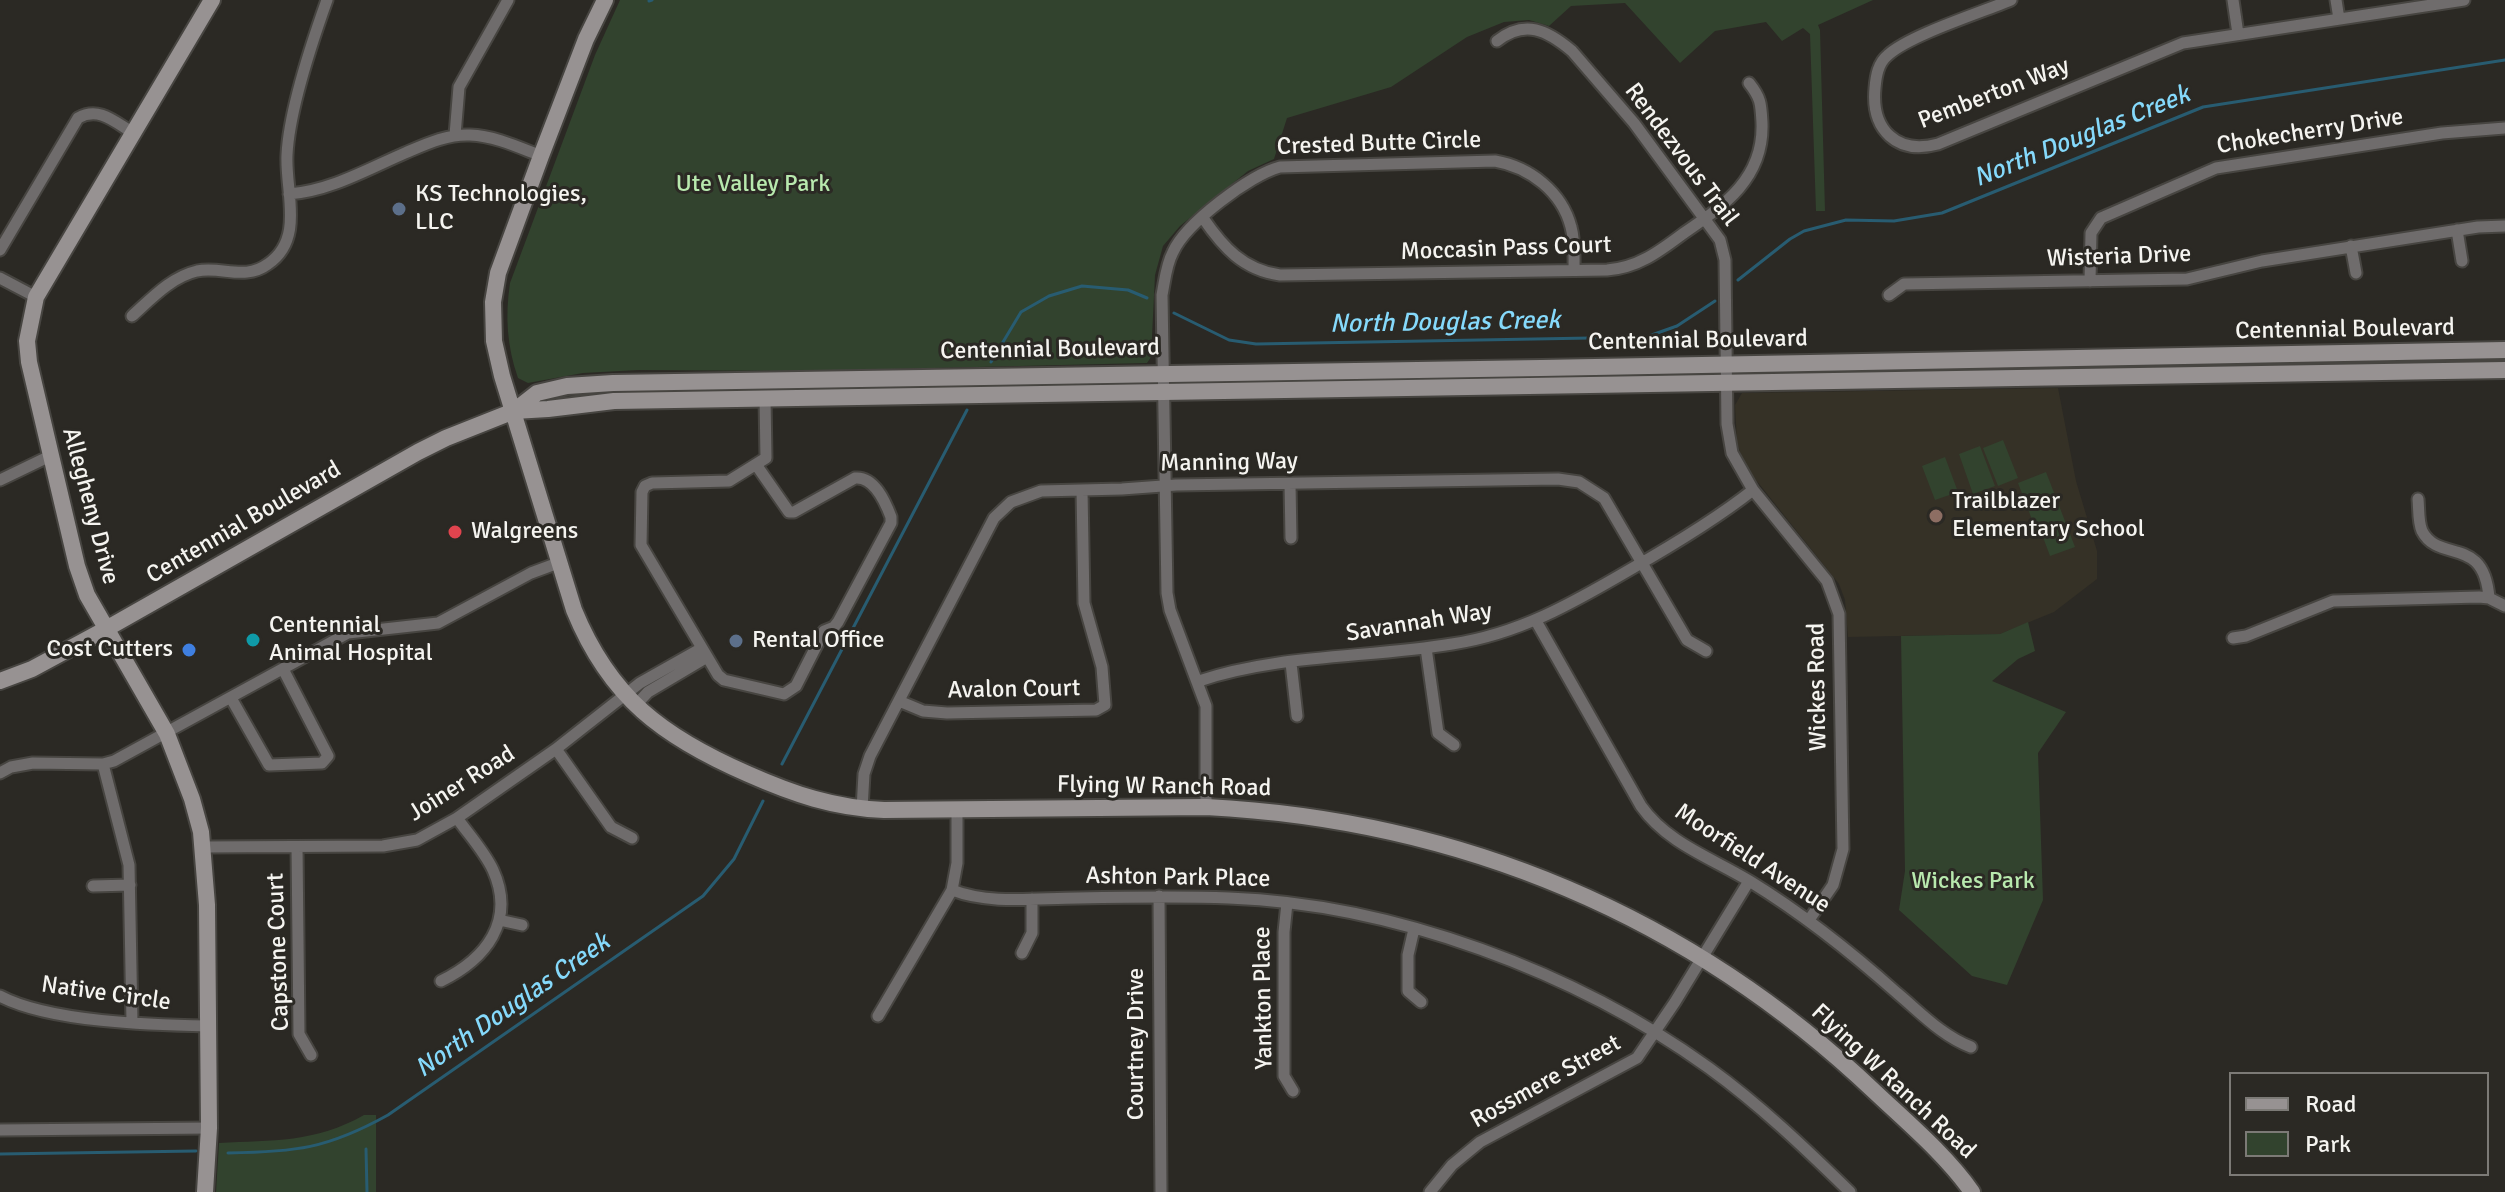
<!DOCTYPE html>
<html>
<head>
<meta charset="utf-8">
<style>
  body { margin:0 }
  #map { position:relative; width:2505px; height:1192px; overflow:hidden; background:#2b2924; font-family:Signika,sans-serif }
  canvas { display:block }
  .legend { position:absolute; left:2229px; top:1072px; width:260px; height:104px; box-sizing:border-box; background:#2b2924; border:2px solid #7c7a76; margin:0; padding:10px 14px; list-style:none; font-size:24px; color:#f5f4f0 }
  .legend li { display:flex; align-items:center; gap:16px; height:40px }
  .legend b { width:40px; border:2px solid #7c7a76 }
</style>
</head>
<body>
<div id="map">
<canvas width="2505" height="1192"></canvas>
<ul class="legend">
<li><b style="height:10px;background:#979292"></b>Road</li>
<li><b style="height:22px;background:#32432e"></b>Park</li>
</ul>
</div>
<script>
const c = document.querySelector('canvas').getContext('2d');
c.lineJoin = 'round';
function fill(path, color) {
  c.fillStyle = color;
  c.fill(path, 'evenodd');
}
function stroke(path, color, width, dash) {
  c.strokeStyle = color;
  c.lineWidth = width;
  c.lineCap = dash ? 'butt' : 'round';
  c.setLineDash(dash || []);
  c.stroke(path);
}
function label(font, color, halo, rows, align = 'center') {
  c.font = font + ' Signika,sans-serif';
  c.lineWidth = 6;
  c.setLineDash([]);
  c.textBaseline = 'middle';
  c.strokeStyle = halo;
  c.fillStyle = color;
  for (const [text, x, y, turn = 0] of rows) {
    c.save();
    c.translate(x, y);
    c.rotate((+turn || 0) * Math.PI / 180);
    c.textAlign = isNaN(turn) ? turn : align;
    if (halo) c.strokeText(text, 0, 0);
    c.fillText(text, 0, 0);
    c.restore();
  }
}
fill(new Path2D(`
  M2058 388 2076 481 2097 551V579L2054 612 2000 634 1848 637 1845 600 1839 584 1744 465 1737 442 1735 405 1742 393Z`), '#353126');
fill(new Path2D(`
  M620 0H1873L1818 25 1820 30 1825 211H1816L1810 34 1803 28 1782 41 1766 22 1715 31 1680 63 1625 3 1571 6 1549 26 1529 20 1504 22 1467 37 1391 87 1287 118 1274 159 1248 171 1180 226 1163 246 1155 275 1151 357 1147 363 807 371 638 370 583 373 528 383 518 378C507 346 505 317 510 283L595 55Z
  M2003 440 2018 478 1998 486 1983 448Z
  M1980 446 1995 486 1973 494 1959 454Z
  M1945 457 1958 492 1935 500 1922 466Z
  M2046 472 2075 547 2050 556 2040 529 2036 530 2018 483Z
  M2028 622 2035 651 2018 659 1992 681 2066 712 2038 753 2043 900 2007 985 1972 976 1899 910 1905 871 1901 636 2000 634Z
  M364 1115H376V1192H216L219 1143C273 1140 315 1143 364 1115Z`), '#32432e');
stroke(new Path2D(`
  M649 1 652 0
  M1738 280 1790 239 1804 231 1846 220 1894 221 1942 213 2203 107 2505 60
  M1174 313 1229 340 1256 344 1646 337 1677 326 1715 301
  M991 362 1021 312 1049 296 1082 286 1128 290 1147 298
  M782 764 967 410
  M366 1149 367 1192
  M228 1153C295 1152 327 1149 388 1115L703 896 734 859 763 801
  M0 1154 196 1151`), '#285c71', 3);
const street = new Path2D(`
  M2011 0C1980 13 1910 35 1888 55 1878 63 1876 76 1875 88 1871 130 1897 155 1938 144L2183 43 2464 0
  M2233 0 2238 34
  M2336 0 2339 19
  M1497 41C1525 19 1547 30 1572 51L1634 123 1720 240 1725 260 1727 424 1732 453 1753 490 1827 581 1839 614 1843 849 1833 885 1809 920
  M455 135 459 87 508 0
  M289 194C330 191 368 169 405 153 426 144 447 134 470 135 495 136 518 147 541 156
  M1203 218C1223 247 1243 270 1280 275L1607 270C1638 268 1660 251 1684 233 1725 205 1764 178 1762 123 1761 104 1761 98 1749 83
  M2457 230 2462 261
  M2351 246 2356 273
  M0 250 78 118C99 106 115 122 133 133
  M0 278 36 297
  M2090 281 2091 233 2101 218 2216 168 2442 133 2505 128
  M1889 295 1904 284 2187 279 2262 261 2478 227 2505 226
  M132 316C151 299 171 277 197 271 222 266 245 281 268 264 305 239 285 191 287 155 289 111 312 42 327 0
  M757 466 789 512H794L855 478C874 476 885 501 891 517V523L838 622 834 627 824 631 796 686 784 694 724 680 718 675 641 545 642 492 645 486 652 483 729 481 766 458 765 398
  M0 480 50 456
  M1290 484 1291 538
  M2418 499C2419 509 2418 522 2422 531 2439 564 2484 534 2489 598
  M1536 621 1641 806C1668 844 1712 858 1751 882 1803 914 1851 952 1897 993 1921 1013 1942 1036 1971 1047
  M2233 638 2246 636 2333 601 2479 597 2489 598 2505 606
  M1426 648 1438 733 1454 745
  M1291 663 1297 716
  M1199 681C1279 654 1369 658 1452 644 1519 634 1573 603 1631 569 1673 545 1715 520 1753 490
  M231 698 269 765 322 763 328 756 283 669
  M899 701 923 711 947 713 1096 710 1105 705 1102 667 1084 603 1082 490
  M635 706 648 692 707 657
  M556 749 611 827 632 838
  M103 764 129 865 132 1022
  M0 773 11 767 33 763 103 764 114 761 348 633 438 623 531 573 558 563
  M1206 807V706L1170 610 1167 593 1162 295C1165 280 1166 265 1173 252 1186 223 1250 175 1280 167L1495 161C1530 167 1562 192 1571 227 1575 241 1574 256 1574 270
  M862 809 864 774 870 756 994 518 1011 502 1041 491 1122 489 1176 485 1558 479 1579 482 1604 498 1687 640 1706 651
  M203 847 383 846 417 840 457 818 556 749 640 683 702 648
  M297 847 299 1034 311 1055
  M93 886 130 885
  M952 890C990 905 1037 898 1078 898 1128 897 1179 896 1229 898 1394 904 1576 972 1709 1068 1760 1105 1805 1148 1850 1192
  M1159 896 1161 1192
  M1287 903 1284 932V1076L1293 1091
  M499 920 522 925
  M1414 929 1408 955V991L1421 1002
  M1022 953 1032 933V899
  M441 981C486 959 516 921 493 870 484 851 469 835 457 818
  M0 996C49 1022 152 1025 208 1026
  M878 1016 952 890 957 863V809
  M0 1130 209 1128
  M1430 1192 1452 1165 1480 1142 1637 1058 1675 1002 1749 881`);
const secondary = new Path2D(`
  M605 0 586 39 541 156 498 273 493 302 494 341 502 376 574 610C610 698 663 737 748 774 793 794 834 808 884 810L1206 807C1461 820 1690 916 1875 1092 1908 1123 1946 1155 1972 1192
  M514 411 548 409 614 401 2505 370
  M0 681 32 669 106 629 418 452 446 438 514 411 537 393 567 386 613 383C1244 370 1874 366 2505 350
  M205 1192 209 1128 207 905 201 832 192 799 167 734 87 595 77 566 29 362 27 341 36 297 212 0`);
stroke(street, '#474541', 15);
stroke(secondary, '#474541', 20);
stroke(street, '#6f6c6c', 11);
stroke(secondary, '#979292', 16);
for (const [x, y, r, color] of [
  [399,209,8,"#5c6f8a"],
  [1936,516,8,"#8d6e63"],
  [455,532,8,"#e0444e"],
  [253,640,8,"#0f9aa8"],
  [736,641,8,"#5c6f8a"],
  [189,650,8,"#3f7fe0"]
]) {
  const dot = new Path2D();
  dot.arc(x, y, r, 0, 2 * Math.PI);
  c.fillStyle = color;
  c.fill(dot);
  stroke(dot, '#2b2924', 3);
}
label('24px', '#f5f4f0', '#2b2924', [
  ["Pemberton Way",1994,94,-21],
  ["Chokecherry Drive",2310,132,-9],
  ["Crested Butte Circle",1379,144,-2],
  ["Rendezvous Trail",1681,155,53],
  ["Moccasin Pass Court",1506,249,-2],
  ["Wisteria Drive",2119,257,-2],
  ["Centennial Boulevard",2345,330,-1],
  ["Centennial Boulevard",1698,341,-1],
  ["Centennial Boulevard",1050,350,-1],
  ["Manning Way",1229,463,-1],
  ["Allegheny Drive",90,506,75],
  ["Centennial Boulevard",244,523,-30],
  ["Savannah Way",1419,623,-9],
  ["Wickes Road",1818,687,-91],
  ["Avalon Court",1014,690,-1],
  ["Joiner Road",462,784,-32],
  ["Flying W Ranch Road",1164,787,1],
  ["Moorfield Avenue",1752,859,33],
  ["Ashton Park Place",1178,878,1],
  ["Capstone Court",279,952,-92],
  ["Native Circle",106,994,8],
  ["Yankton Place",1264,998,-91],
  ["Courtney Drive",1137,1044,-90],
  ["Rossmere Street",1546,1082,-29],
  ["Flying W Ranch Road",1893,1082,43]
]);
label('24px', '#b8e9ae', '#2b2924', [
  ["Ute Valley Park",753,185],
  ["Wickes Park",1973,882]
]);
label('24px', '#f5f4f0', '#2b2924', [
  ["KS Technologies,",415,195],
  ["LLC",415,223],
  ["Trailblazer",1952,502],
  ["Elementary School",1952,530],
  ["Walgreens",471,532],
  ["Centennial",269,626],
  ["Animal Hospital",269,654],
  ["Rental Office",752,641],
  ["Cost Cutters",173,650,"right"]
], 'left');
label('italic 26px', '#85d9fb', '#2b2924', [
  ["North Douglas Creek",2082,137,-22],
  ["North Douglas Creek",1445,323,-1],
  ["North Douglas Creek",513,1006,-35]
]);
</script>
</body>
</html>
